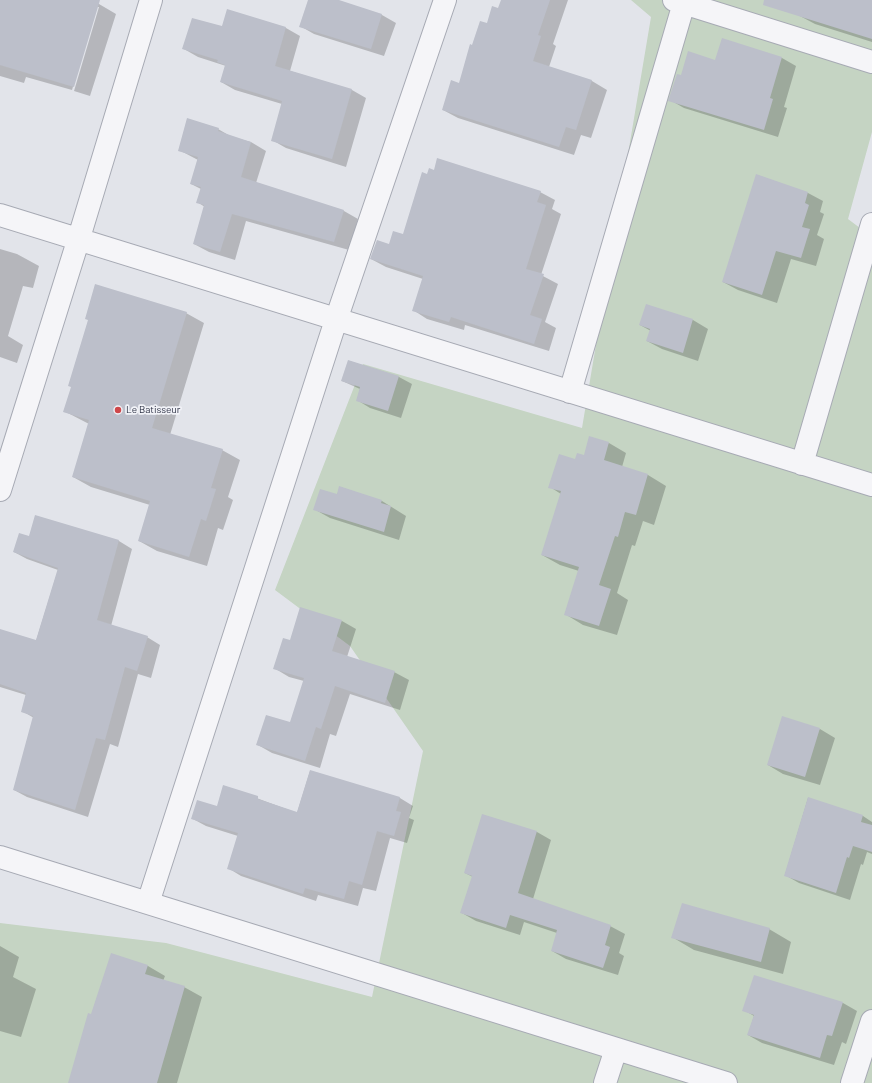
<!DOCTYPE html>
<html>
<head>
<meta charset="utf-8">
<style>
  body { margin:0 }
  canvas { display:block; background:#e2e4ea }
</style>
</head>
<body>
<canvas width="872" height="1083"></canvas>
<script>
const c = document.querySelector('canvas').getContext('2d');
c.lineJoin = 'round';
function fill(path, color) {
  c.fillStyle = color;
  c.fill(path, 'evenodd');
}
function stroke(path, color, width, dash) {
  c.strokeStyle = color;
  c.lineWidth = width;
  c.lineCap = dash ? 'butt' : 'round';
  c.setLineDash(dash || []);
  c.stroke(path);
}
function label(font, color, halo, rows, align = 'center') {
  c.font = font + ' Barlow,sans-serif';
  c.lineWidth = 3.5;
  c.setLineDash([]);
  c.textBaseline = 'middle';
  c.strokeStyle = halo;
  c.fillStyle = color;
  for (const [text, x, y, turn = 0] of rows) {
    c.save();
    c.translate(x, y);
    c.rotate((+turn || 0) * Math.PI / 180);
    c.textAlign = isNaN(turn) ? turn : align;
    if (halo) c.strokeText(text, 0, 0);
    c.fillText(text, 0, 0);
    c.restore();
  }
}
fill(new Path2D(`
  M631 0H872V132L848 219 872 237V1083H0V923L166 943 372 997 423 751 350 646 275 590 363 364 582 428 651 17Z`), '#c5d4c3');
fill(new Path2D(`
  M9 0H85L99 4 116 14 90 96 74 91 99 7H97L72 90 26 77 24 83 0 76V19Z
  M309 0H336L382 15 396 23 384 56 314 34 300 26Z
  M502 0H568L553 44 556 46 549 67 592 81 607 90 591 138 581 135 574 155 458 118 443 110 460 84 473 46 499 9Z
  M805 0H872V42L815 24 800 16Z
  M228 10 286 28 300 36 290 71 352 90 366 98 346 167 286 148 272 140 282 104 235 90 221 82 226 66 198 57 184 49 222 28Z
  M722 40 782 58 796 66 784 107 787 108 778 137 684 108 670 100 716 61Z
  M218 129 232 137 251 142 266 151 256 183 344 211 358 219 349 250 246 221 235 260 209 252 194 244 205 207 197 202 201 189 191 184 198 160 179 150Z
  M757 175 808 193 823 201 820 212 824 214 817 235 824 239 816 266 791 259 777 303 738 290 723 282Z
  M540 192 555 200 552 209 561 214 541 275 558 284 545 322 556 328 549 351 465 325 464 330 427 319 413 310 423 279 386 267 371 259 403 235Z
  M0 249 17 254 39 266 33 288 23 286 8 336 23 345 17 363 0 357Z
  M186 313 204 323 170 435 222 450 240 460 228 497 233 500 223 530 218 528 207 566 157 551 139 541 150 505 91 487 73 477 89 424 64 411Z
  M693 320 708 329 698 361 662 349 647 341 651 331 640 325Z
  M349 361 399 377 412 384 401 418 370 408 357 400 360 389 342 381Z
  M609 443 626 453 622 467 648 475 666 486 654 525 643 521 635 546 632 545 617 593 628 600 617 635 583 625 565 614 579 571 560 565 542 555 561 494 550 487 576 460Z
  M340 487 382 501 406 516 399 540 330 518 314 509 337 495Z
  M29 537 119 541 132 549 111 626 147 637 160 645 151 678 138 674 118 747 110 744 88 817 27 797 14 790 34 718 22 711 26 695 0 687V634L36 641 58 570 27 559 14 552Z
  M342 621 356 629 347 657 394 672 409 680 400 710 350 694 336 736 330 734 320 768 272 753 258 745 291 724 304 681 289 677 274 668 290 641Z
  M820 729 835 738 820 785 783 774 768 765Z
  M310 771 400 798 413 806 409 818 414 820 407 843 390 838 376 891 363 888 358 906 318 895 316 901 241 876 228 868 238 836 206 826 193 819 218 807 224 786 297 813Z
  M808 798 863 816 872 822V854L867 852 863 865 861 864 850 900 799 883 785 875Z
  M483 815 537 832 551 840 533 899 610 926 625 934 619 953 624 956 618 975 566 959 552 951 557 933 524 922 520 935 476 921 462 913 473 877 465 873Z
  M769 929 791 942 783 974 694 950 672 937Z
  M0 946 19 957 13 977 36 989 21 1037 0 1031Z
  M112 955 148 966 165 976 163 981 184 987 202 997 177 1083H69Z
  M843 1003 857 1011 846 1044 842 1042 834 1065 762 1043 748 1035 754 1016 744 1010Z`), '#0003');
fill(new Path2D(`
  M0 0H100L74 87 0 65Z
  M308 0H339L382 14 371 49 299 27Z
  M501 0H550L538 35 541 36 533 61 592 80 576 130 566 127 559 147 442 110 451 80 459 83 470 44 472 45 480 21 487 23 492 6 498 8Z
  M764 0H872V39L763 5Z
  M227 9 286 27 275 66 352 89 332 159 271 141 282 101 220 82 225 65 217 62 218 60 182 49 192 18 222 26Z
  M722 38 782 57 770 98 773 99 764 130 668 101 677 74 681 75 688 51 715 60Z
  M187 118 219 128 218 131 251 142 241 177 344 210 334 242 232 214 220 252 193 244 204 205 196 203 201 187 190 184 198 157 178 151Z
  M437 158 541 191 537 202 546 205 526 269 544 274 530 315 542 319 534 344 451 317 449 322 412 311 423 276 370 259 377 240 389 244 393 231 403 234 422 172 427 174 429 168 434 170Z
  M756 174 808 192 805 203 809 205 802 227 810 229 801 258 776 251 762 295 722 282Z
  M95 284 187 312 152 428 223 449 211 488 216 489 206 521 201 519 189 557 138 541 150 501 72 477 89 420 63 412 71 387 68 386 88 320 85 319Z
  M646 304 693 319 683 353 646 341 650 329 639 325Z
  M348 360 399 376 388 411 356 401 360 387 341 381Z
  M589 436 609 442 604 460 648 474 636 515 625 512 618 537 615 536 599 585 611 589 599 626 564 615 579 567 541 555 561 491 548 488 559 454 575 459 577 453 584 455Z
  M339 486 382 500 381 503 391 506 384 532 313 510 320 489 337 494Z
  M35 515 119 540 97 620 148 636 137 671 125 667 105 740 96 738 75 810 13 790 33 716 21 712 26 693 0 684V629L36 640 58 568 13 552 19 533 29 536Z
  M300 607 342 620 332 651 395 671 385 703 335 686 321 729 316 727 305 761 256 745 266 715 290 722 304 678 273 669 283 638 290 640Z
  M782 716 820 728 805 777 767 765Z
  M310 770 400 797 396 811 401 812 394 836 377 831 362 885 349 881 344 899 305 888 303 894 227 869 238 833 191 819 197 800 217 806 223 785 258 796V799L297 812Z
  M808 797 863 815 861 822 872 825V852L853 846 849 858 847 857 836 893 784 876Z
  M482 814 537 831 518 893 611 925 605 945 610 947 603 968 551 951 557 930 510 915 506 928 460 913 472 876 464 873Z
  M682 903 770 928 761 962 671 938Z
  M111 953 148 965 145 974 185 986 157 1083H68L88 1013 91 1014Z
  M754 975 843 1002 832 1036 827 1035 820 1058 747 1035 754 1015 742 1011Z`), '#bcbfca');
const street = new Path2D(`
  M674 0 872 62
  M0 215 872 485
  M570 392 684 3
  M802 464 872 224
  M0 490 78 241 151 0
  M0 857 726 1083
  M148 903 336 320 445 0
  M605 1083 616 1049
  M852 1083 872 1021`);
stroke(street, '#a7aab4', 24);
stroke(street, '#f5f5f8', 22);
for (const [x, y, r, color] of [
  [118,410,4,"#cf474a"]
]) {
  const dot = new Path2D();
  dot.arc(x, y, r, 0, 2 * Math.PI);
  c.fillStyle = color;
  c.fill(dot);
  stroke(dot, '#f2f3f8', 1.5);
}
label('10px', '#2a2f42', '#f2f3f8', [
  ["Le Batisseur",126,410]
], 'left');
</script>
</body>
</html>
